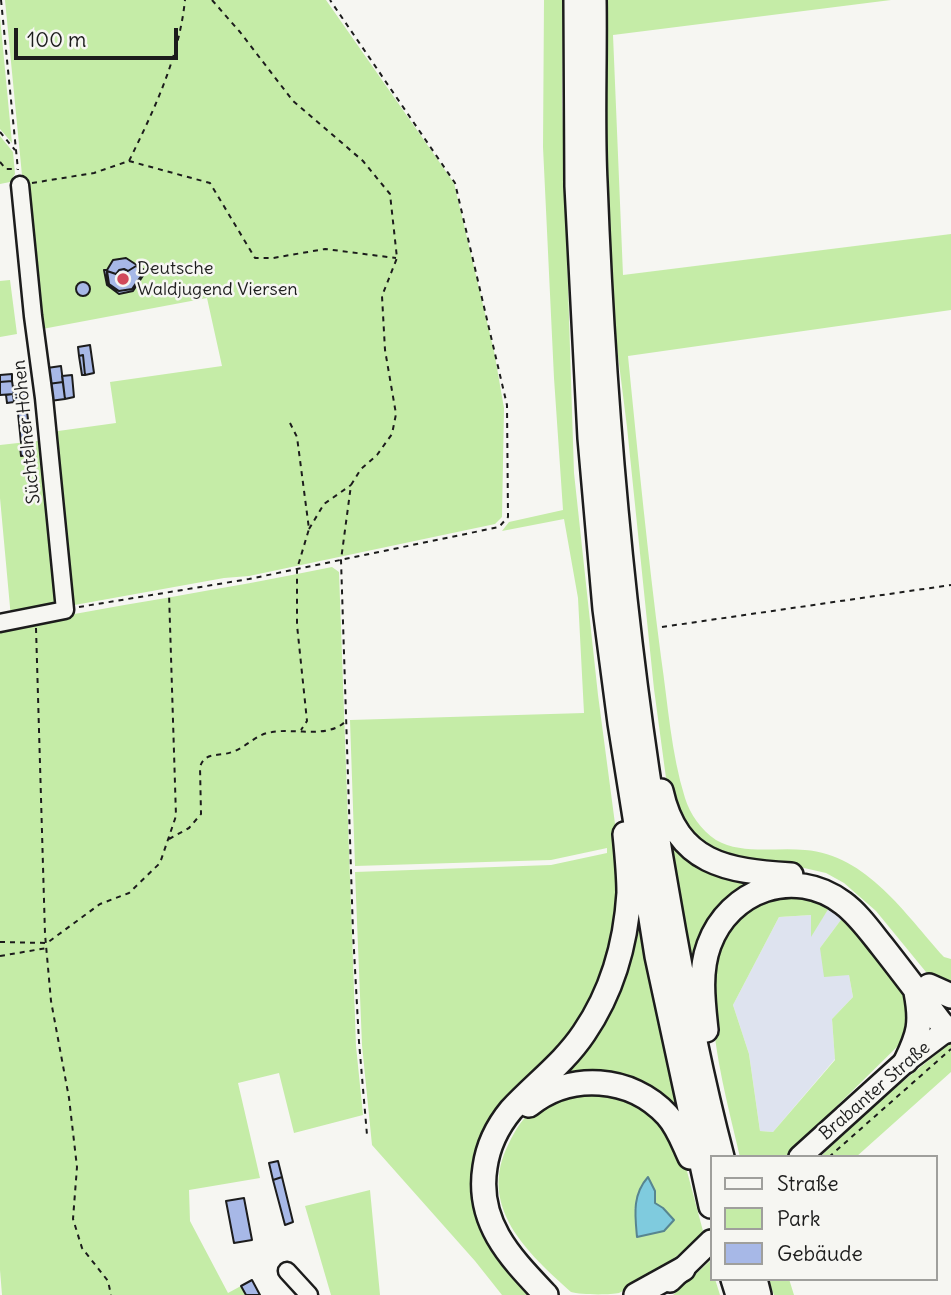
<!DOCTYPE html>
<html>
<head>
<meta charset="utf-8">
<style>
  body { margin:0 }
  #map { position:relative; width:951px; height:1295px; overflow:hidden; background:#f6f6f2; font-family:Delius,sans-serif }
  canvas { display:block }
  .legend { position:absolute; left:710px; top:1155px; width:228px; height:126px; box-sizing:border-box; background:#f6f6f2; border:2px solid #9f9f9c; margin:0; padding:9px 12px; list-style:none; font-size:21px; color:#1c1c1c }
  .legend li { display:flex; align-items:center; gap:14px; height:35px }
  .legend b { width:35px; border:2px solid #9f9f9c }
  .scale { position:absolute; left:14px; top:28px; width:164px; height:32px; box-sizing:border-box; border:4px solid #1c1c1c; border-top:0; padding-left:9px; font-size:21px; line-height:24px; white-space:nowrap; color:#1c1c1c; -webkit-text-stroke:5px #f6f6f2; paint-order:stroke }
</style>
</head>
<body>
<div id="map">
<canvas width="951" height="1295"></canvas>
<ul class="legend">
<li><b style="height:9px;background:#f6f6f2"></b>Straße</li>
<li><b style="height:19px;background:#c5eca7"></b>Park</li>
<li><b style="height:19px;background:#a7b8e7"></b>Gebäude</li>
</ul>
<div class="scale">100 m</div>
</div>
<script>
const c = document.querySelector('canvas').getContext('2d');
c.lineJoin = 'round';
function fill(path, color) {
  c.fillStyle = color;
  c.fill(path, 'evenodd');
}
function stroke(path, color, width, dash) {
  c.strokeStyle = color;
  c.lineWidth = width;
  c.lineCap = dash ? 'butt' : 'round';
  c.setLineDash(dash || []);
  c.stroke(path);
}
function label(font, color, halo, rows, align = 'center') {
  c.font = font + ' Delius,sans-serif';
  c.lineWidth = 5;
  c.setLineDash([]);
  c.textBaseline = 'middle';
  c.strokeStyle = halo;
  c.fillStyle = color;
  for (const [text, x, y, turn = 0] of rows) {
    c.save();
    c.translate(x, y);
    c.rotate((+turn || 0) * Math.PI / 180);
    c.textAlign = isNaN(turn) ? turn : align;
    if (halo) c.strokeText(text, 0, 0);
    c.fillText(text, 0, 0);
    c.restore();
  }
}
fill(new Path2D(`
  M832 903 846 913 820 948 849 975 853 997 832 1019 835 1059 773 1132 760 1131 749 1054 733 1005 779 917 811 915V935Z`), '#dee3ef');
fill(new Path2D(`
  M5 0H326L454 183 494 351 504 408 502 517 495 524 249 576 224 578 69 606 51 432 116 423 110 382 222 366 207 298 37 330Z
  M544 0H563L562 100 574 473 598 695 619 854V894L609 961 583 1021 477 1165 537 1295H502L475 1261 372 1145 362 1045 355 872 551 865 607 853V848L551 860 355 866 350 720 584 713 578 598 564 519 502 531 509 522 563 510 554 378 543 147Z
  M606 0H891L613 35 623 275 951 234V310L628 356C638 457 648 557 661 657 668 704 671 753 685 798 690 814 701 830 716 840 742 855 776 847 805 850 867 855 905 914 944 957L951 959V985L926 972 876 911 844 883 826 873 791 865 729 859 695 840 673 808 666 778 654 689 627 427 614 324 607 191Z
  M0 17 12 143 0 129Z
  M0 136 13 152 15 174 10 182 0 184Z
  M10 280 17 334 0 337V281Z
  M45 440 62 600 56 608 11 618 0 498V445Z
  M332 567 339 572 356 1046 363 1115 294 1133 279 1073 238 1083 260 1178 189 1190 190 1221 228 1293 252 1280 261 1295H2L0 1270V628C110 606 222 590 332 567Z
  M657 797 683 846 780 880 737 899 696 1007Z
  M635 890 660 1025 682 1124 669 1111 556 1073 580 1047Z
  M796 891 832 903 811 937V915L779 917 733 1005 749 1054 760 1131 773 1132 835 1060 832 1019 853 997 849 975 824 977 820 948 846 913C864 937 911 988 911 1016 911 1025 906 1034 902 1042L785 1157H740C727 1096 681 950 745 907 756 899 783 895 796 891Z
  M951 1042V1072L856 1157H820L879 1101Z
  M585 1089 621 1093 660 1117 684 1160 703 1231C690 1250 641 1283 619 1293 611 1295 580 1295 571 1292 528 1253 476 1207 509 1143 514 1133 521 1119 531 1113 547 1103 568 1097 585 1089ZM655 1191V1204L663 1208 674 1220 634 1209Z
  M370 1190 380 1295H331L305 1206Z
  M710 1261 711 1279H715L720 1295H673Z
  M768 1279H789L794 1295H774Z`), '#c5eca7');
const water = new Path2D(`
  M648 1177 655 1191V1203L663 1208 674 1220 664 1231 637 1237C635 1215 632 1195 648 1177Z`);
fill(water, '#7fcbde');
stroke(water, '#578590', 2);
const building = new Path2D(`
  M126 258 146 271 136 266 128 271 124 269 119 270 116 274 107 271V285L104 270H107L113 260Z
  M136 266 144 272 132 289 119 291 109 284 107 271 116 274 119 270 124 269 128 271Z
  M146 271 133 291 119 294 107 285 119 291 132 289Z
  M76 289a7 7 0 1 1 14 0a7 7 0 1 1-14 0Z
  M90 345 94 373 85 375 83 355 79 356 78 347Z
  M83 355 85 375H82L79 356Z
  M61 366 63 382 48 384 47 368Z
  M12 374V381L0 382V375Z
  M72 375 74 397 65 399 62 376Z
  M12 381 14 394 0 395V382Z
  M63 382 65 399 50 401 48 384Z
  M25 386 27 403 15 405 13 387Z
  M13 394 14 402 7 403 6 395Z
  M27 412 31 442 21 443 18 413Z
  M29 445 30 455 21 456 20 446Z
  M278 1161 282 1177 273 1180 269 1163Z
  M282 1177 293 1222 285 1225 273 1180Z
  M244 1198 252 1240 234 1243 226 1201Z
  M252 1280 260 1295H246L241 1286Z`);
fill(building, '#a7b8e7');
stroke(building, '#1c1c1c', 2);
const minor = new Path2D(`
  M0 623 65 610 44 398 33 316 20 185
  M287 1271 309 1295`);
const major = new Path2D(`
  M800 1157 906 1061 951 1027
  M670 1281 711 1241`);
const highway = new Path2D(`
  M576 0 577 186 590 438 605 609 620 723 657 956 711 1206
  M594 0C595 61 592 121 595 182 604 420 625 658 667 893 682 981 699 1070 722 1157
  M661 791C677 864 727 871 791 875
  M929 986 951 996
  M706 1030C703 1002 699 972 709 945 729 890 794 866 843 903 858 914 870 931 882 946 904 974 925 1002 947 1031
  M906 1061C919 1034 922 1023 916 992
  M529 1105C570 1072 631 1076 667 1115 678 1127 683 1142 690 1157
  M733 1279 738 1295
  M755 1279 759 1295
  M546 1295C511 1258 476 1223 485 1167 488 1146 497 1127 511 1110 535 1084 564 1063 584 1033 612 992 626 942 629 893 629 874 627 854 625 834
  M636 1295 683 1269`);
stroke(minor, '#1c1c1c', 21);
stroke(major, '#1c1c1c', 26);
stroke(highway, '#1c1c1c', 28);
stroke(new Path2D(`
  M1 0 18 170
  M212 0 240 32 293 101 363 161 390 194 397 258 382 296 385 350 396 414 392 434 377 455 361 469 351 485 341 560 353 932 359 1042 367 1135
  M0 132 15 150
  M129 161 210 183 255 258H273L325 249 396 258
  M0 162 6 169H17
  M32 183 94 173 129 161C154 110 179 58 185 0
  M290 423 297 437 309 529 297 569V625L307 721 301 730
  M309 529 324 504 351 485
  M79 607 249 579 499 527 508 517 507 405 455 183 330 0
  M662 627 951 585
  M36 628 45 934 51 1001 69 1098 77 1167 73 1219 82 1248 108 1281 111 1295
  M169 839 189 828 201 814 200 767C205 751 219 757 232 752 247 747 256 734 272 732 295 728 328 739 346 721
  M0 942 47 943 100 904 129 893 160 863 176 816 169 593
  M0 956 47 948
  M829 1157 951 1049`), '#1c1c1c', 2, [5, 5]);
stroke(minor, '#f6f6f2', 16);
stroke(major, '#f6f6f2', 21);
stroke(highway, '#f6f6f2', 23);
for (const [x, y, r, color] of [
  [123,279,7,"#d1495b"]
]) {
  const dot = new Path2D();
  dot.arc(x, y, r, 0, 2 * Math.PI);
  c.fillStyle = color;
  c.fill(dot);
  stroke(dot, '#f6f6f2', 2.5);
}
label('18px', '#1c1c1c', '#f6f6f2', [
  ["Deutsche",137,269],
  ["Waldjugend Viersen",137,290]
], 'left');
label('18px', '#1c1c1c', '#f6f6f2', [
  ["Süchtelner Höhen",27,432,-96],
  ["Brabanter Straße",875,1091,-41]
]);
</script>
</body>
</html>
